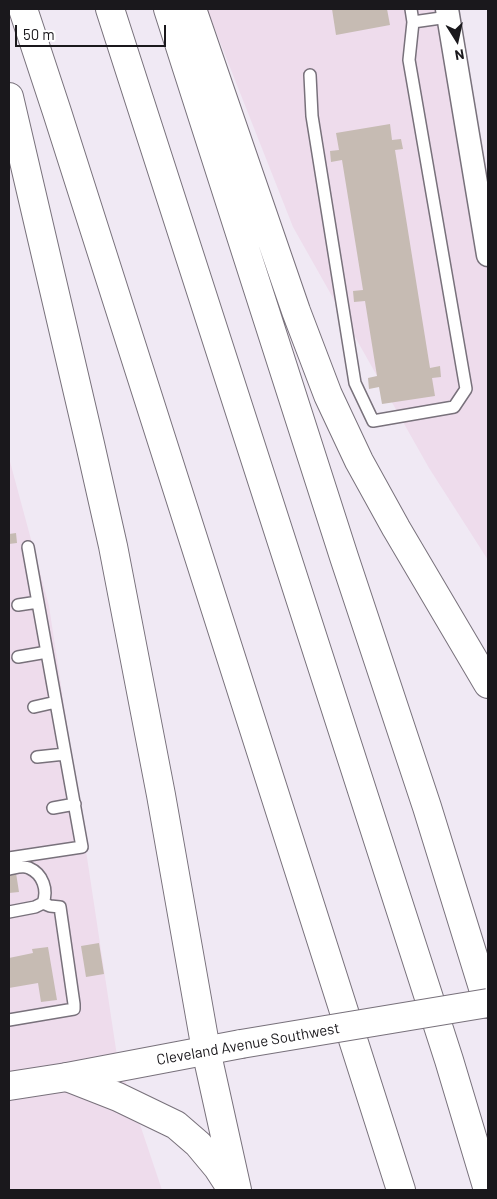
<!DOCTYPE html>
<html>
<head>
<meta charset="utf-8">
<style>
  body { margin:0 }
  #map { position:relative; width:497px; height:1199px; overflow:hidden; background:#f0e9f4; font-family:Barlow,sans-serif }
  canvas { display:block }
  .frame { position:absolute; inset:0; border:10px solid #1a181c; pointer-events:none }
  .north { position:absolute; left:432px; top:15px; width:50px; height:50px; -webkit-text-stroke:4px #fff; paint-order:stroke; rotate:170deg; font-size:14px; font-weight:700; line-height:20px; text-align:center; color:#1a181c }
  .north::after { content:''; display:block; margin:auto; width:18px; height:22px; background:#1a181c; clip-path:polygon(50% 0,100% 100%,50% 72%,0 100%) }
  .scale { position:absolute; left:15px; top:25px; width:151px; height:22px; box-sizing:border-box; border:2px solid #1a181c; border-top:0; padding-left:6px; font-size:15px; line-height:18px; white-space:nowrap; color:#1a181c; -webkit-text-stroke:4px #fff; paint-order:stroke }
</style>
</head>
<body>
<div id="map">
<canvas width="497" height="1199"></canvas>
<div class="frame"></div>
<div class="north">N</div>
<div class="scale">50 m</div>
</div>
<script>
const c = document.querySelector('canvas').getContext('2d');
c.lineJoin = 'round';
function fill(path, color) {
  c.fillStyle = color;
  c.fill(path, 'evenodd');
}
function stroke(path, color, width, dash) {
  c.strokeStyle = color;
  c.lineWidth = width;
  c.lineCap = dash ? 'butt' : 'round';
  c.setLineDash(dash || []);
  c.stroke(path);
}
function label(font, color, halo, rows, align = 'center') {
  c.font = font + ' Barlow,sans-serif';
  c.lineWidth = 5;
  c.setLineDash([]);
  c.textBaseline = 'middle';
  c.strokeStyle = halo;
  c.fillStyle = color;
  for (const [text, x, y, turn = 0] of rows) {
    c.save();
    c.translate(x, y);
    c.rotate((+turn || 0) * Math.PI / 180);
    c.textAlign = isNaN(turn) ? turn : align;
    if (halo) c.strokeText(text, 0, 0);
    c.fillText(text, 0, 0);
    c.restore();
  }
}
fill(new Path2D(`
  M207 9H451L488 203V560L429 468 293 227Z
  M9 458 49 606 117 1056 162 1190H9Z`), '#eedcec');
fill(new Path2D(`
  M332 9H387L390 25 336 35Z
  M390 124 392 140 401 139 403 149 395 150 430 368 440 366 441 377 432 378 435 396 382 404 379 387 369 389 368 378 377 376 365 301 354 302 353 291 363 290 342 160 331 162 330 151 339 150 336 133Z
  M16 533 17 543 9 544V534Z
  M16 873 19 892 9 893V874Z
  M99 943 104 974 86 977 81 946Z
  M48 947 57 1000 41 1002 38 983 9 988V958L33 953 32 949Z`), '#c6bbb3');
const lane = new Path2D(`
  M411 9 413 22
  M310 75 312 116 355 383 373 421 454 407 466 389 409 60 413 22 448 17
  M18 605 38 602
  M18 657 47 652
  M34 707 56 702
  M37 757 65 754
  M53 808 75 804
  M9 858 82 847 28 547
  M9 869C15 868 23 865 29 868 43 874 48 890 43 903L35 907 9 912
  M9 1020 74 1009V1004L60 907 50 906 43 903`);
const street = new Path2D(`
  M447 9 488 255`);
const secondary = new Path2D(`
  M9 1086 67 1077 241 1044`);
const highway = new Path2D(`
  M23 9 57 112 401 1190
  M110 9 449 1060 488 1190
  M168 9 344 557 427 807 488 1004
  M192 9 296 311 328 395 359 461 396 528 488 684
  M9 97 90 444 113 546 161 795 206 1050 237 1190
  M67 1077 118 1097 176 1125 198 1144 218 1168 231 1188`);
stroke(lane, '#78717b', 14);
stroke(street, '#78717b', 25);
stroke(secondary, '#78717b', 30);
stroke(highway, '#78717b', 30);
stroke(lane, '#fff', 11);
stroke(street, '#fff', 22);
stroke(secondary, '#fff', 28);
stroke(highway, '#fff', 28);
const secondaryBridge = new Path2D(`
  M241 1044 488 1003`);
stroke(secondaryBridge, '#78717b', 30, []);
stroke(secondaryBridge, '#fff', 28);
label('15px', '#1a181c', '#fff', [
  ["Cleveland Avenue Southwest",248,1044,-10]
]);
</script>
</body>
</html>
